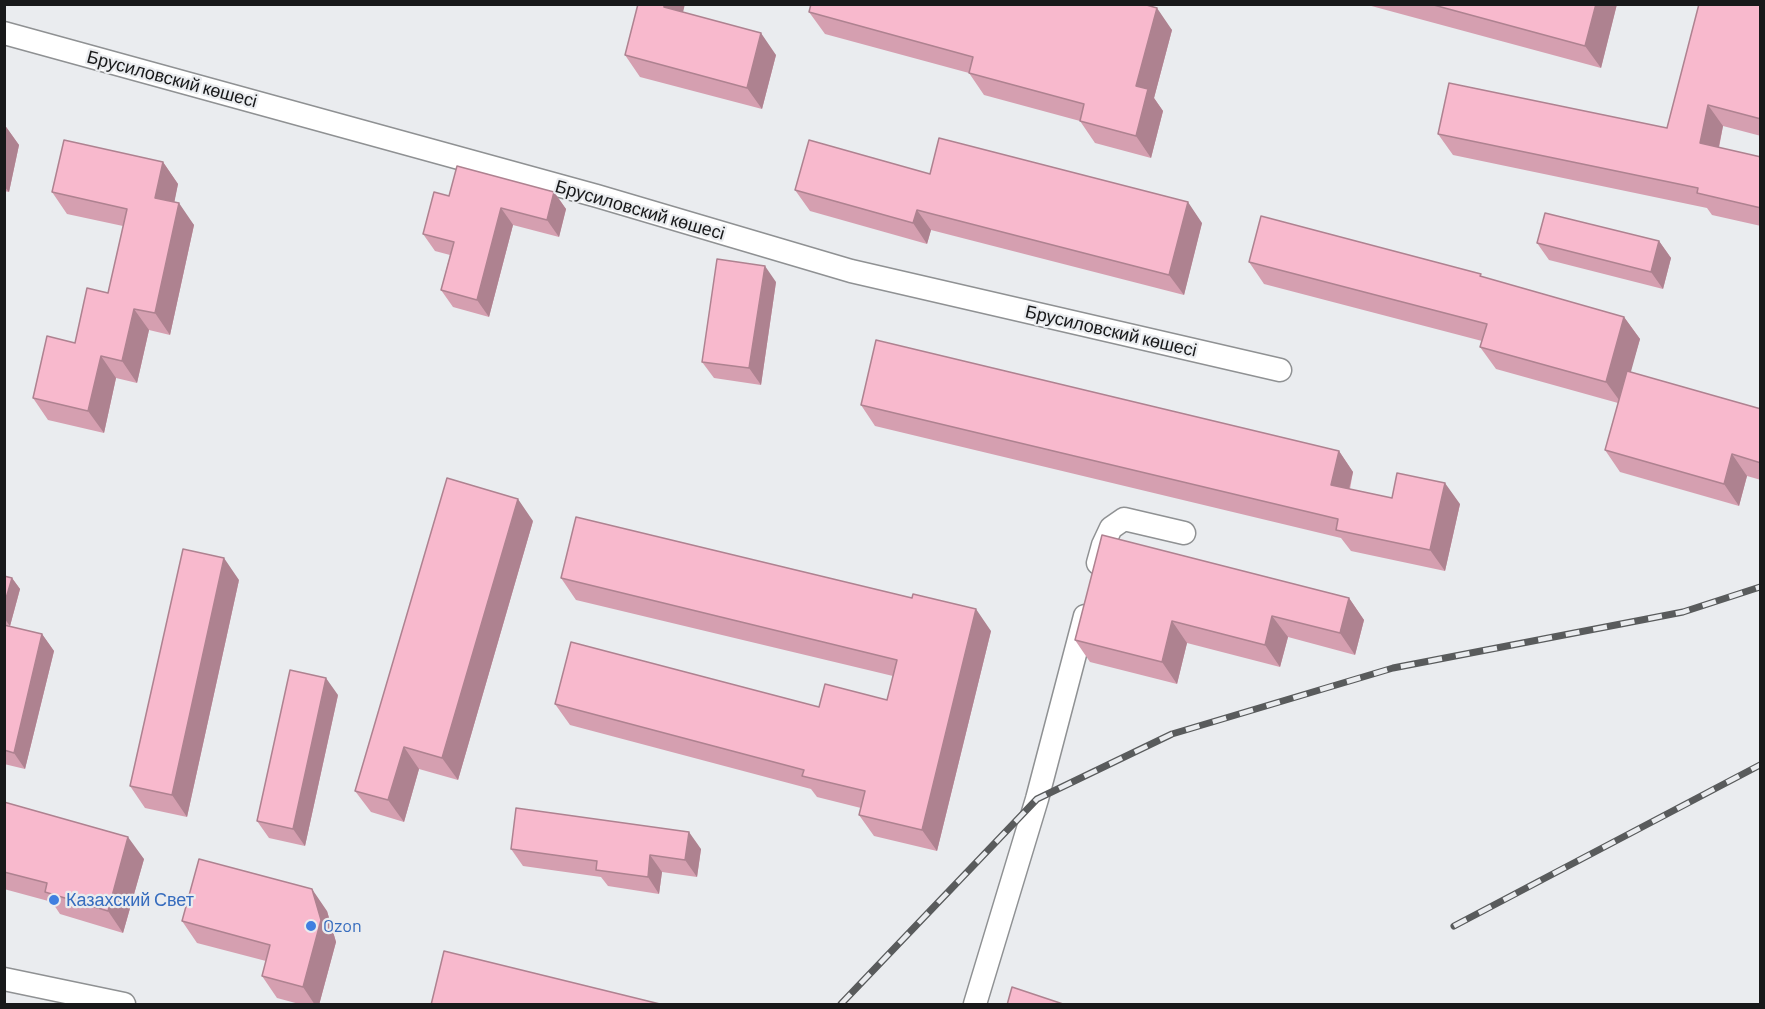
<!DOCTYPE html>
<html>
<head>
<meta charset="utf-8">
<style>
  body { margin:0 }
  #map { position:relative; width:1765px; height:1009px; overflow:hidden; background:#eaecef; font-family:Barlow,sans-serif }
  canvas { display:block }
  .frame { position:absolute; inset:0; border:6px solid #18191a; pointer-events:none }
</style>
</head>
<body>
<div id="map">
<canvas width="1765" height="1009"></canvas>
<div class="frame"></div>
</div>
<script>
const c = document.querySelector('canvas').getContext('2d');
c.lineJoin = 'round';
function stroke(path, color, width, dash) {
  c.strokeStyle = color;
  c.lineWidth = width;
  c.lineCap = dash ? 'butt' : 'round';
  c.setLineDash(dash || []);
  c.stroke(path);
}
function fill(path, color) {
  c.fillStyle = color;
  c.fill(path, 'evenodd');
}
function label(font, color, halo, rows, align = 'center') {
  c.font = font + ' Barlow,sans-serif';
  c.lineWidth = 4.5;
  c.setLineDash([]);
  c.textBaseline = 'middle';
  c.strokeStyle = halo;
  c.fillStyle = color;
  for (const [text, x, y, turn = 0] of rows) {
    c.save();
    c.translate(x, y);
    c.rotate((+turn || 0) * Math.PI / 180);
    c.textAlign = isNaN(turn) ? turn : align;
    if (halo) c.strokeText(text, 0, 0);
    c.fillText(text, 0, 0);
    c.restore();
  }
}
const minor = new Path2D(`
  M4 33 597 196 851 271 1280 370
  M1098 563 1103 545 1111 528 1124 519 1184 533
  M4 979 124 1004
  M975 1004 1037 799 1085 616`);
stroke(minor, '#8f9193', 25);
stroke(minor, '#fff', 22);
const rail = new Path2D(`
  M1454 926 1760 765
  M841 1004 1037 799 1172 734 1393 668 1683 612 1760 587`);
stroke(rail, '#595b5c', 7);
stroke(rail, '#eaecef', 4.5, [14]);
fill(new Path2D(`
  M808 4H1143L1172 30 1154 98 1163 111 1151 158 1095 143 1080 121 984 95 969 73 825 34 809 12 811 5Z
  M1364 4H1617L1601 68Z
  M1761 4V136L1723 126 1719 148 1761 157V226L1712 215 1707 208 1453 155 1438 134 1667 128Z
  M683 12 776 55 762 109 640 77 625 55Z
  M4 124 19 145 9 192 4 191Z
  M163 162 178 184 174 202 194 225 170 335 149 330 137 383 116 378 104 433 48 420 33 398 75 343 108 293 123 226 67 214 52 192Z
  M930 174 1202 223 1184 295 931 230 927 244 810 211 795 190Z
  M554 192 566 209 559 237 513 225 489 317 453 307 441 290 450 255 435 251 423 234 449 196Z
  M1659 241 1671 258 1663 289 1549 260 1537 243Z
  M1249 262 1483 277 1624 317 1640 339 1630 372 1761 409V480L1747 476 1739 506 1620 472 1605 450 1618 403 1496 369 1480 347 1482 341 1264 284Z
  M776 282 761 385 714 378 702 362Z
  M861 405 1339 451 1353 472 1350 489 1392 498 1460 504 1445 571 1351 551 1341 538 875 426Z
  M533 521 458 780 419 769 404 822 371 812 355 791Z
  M1102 535 1349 598 1364 620 1355 655 1288 637 1280 667 1187 643 1177 684 1090 662 1075 640Z
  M4 576 12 578 20 589 10 626 4 624Z
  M561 578 991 631 937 851 874 836 859 815 861 808 817 797 811 789 570 725 555 704 819 707 887 700 893 676 576 600Z
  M239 580 187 817 145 808 130 786Z
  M4 625 42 634 54 651 25 769 4 764Z
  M338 695 305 846 269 838 257 821Z
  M4 802 144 859 123 933 60 914 52 902 4 889Z
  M511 849H701L697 877 662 872 659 894 608 886 601 877 523 866Z
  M327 911 336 942 319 1005H303L277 998 262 976 266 961 197 943 182 921Z`), '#d59fb0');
fill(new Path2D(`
  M664 4H685L679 29 664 7Z
  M1596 4H1617L1601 68 1585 46Z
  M1157 8 1172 30 1154 98 1163 111 1151 158 1136 136V86Z
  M761 33 776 55 762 109 747 88Z
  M1708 105 1723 126 1715 165 1700 143Z
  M4 124 19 145 9 192 4 186Z
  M163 162 178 184 171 219 155 198Z
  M554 192 566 209 559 237 547 220Z
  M1188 202 1202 223 1184 295 1169 275Z
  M179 203 194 225 170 335 155 313Z
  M501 208 513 225 489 317 477 300Z
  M917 210 931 230 927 244 913 223Z
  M1659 241 1671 258 1663 289 1651 272Z
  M765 266 776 282 761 385 749 368Z
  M134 309 149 330 137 383 122 361Z
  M1624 317 1640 339 1622 404 1606 382Z
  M101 356 116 378 104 433 88 411Z
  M1339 451 1353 472 1345 506 1331 485Z
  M1732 454 1747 476 1739 506 1724 484Z
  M1445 483 1460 504 1445 571 1430 550Z
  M518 499 533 521 458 780 442 758Z
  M224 558 239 580 187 817 172 795Z
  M12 578 20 589 10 626 4 618V605Z
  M1349 598 1364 620 1355 655 1340 633Z
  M976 609 991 631 937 851 922 830Z
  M1272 616 1288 637 1280 667 1265 645Z
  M1172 621 1187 643 1177 684 1162 662Z
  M42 634 54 651 25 769 14 753Z
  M326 678 338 695 305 846 293 829Z
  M404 747 419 769 404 822 388 800Z
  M689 832 701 849 697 877 685 860Z
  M128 837 144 859 123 933 108 911Z
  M650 855 662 872 659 894 648 877Z
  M312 889 327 911 336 942 319 1005H315L303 987Z`), '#ae8290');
const building = new Path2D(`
  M638 4H664V7L761 33 747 88 625 55Z
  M811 4H1143L1157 8 1136 86 1148 89 1136 136 1080 121 1084 104 969 73 973 57 809 12Z
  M1430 4H1596L1585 46Z
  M1699 4H1761V119L1708 105 1700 143 1761 157V208L1697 193 1698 188 1438 134 1449 83 1667 128Z
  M939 138 1188 202 1169 275 917 210 913 223 795 190 809 140 930 174Z
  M64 140 163 162 155 198 179 203 155 313 134 309 122 361 101 356 88 411 33 398 47 336 75 343 87 288 108 293 127 209 52 192Z
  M457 166 554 192 547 220 501 208 477 300 441 290 454 242 423 234 434 192 449 196Z
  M1545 213 1659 241 1651 272 1537 243Z
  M1261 216 1481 274 1480 276 1624 317 1606 382 1480 347 1487 324 1249 262Z
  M717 259 765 266 749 368 702 362Z
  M876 340 1339 451 1331 485 1392 498 1397 473 1445 483 1430 550 1336 530 1338 519 861 405Z
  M1627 371 1761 409V463L1732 454 1724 484 1605 450Z
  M447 478 518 499 442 758 404 747 388 800 355 791Z
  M576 517 912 598 913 594 976 609 922 830 859 815 865 791 802 776 804 770 555 704 571 642 819 707 825 684 887 700 897 660 561 578Z
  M1102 535 1349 598 1340 633 1272 616 1265 645 1172 621 1162 662 1075 640Z
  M183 549 224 558 172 795 130 786Z
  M4 576 12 578 4 605Z
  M4 625 42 634 14 753 4 750Z
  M290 670 326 678 293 829 257 821Z
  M4 802 128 837 108 911 45 892 47 883 4 872Z
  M516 808 689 832 685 860 650 855 648 877 596 870 597 861 511 849Z
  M199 859 312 889 321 920 303 987 262 976 270 945 182 921Z
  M444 951 664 1005H431Z
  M1012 987 1063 1004 1062 1005H1007Z`);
fill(building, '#f8b9cd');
stroke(building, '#ae8290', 1.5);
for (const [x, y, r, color] of [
  [54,900,6,"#3f7fe0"],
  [311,926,6,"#3f7fe0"]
]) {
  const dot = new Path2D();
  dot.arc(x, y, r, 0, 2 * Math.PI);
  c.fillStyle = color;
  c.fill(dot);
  stroke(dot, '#eaecef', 2);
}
label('18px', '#18191a', '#eaecef', [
  ["Брусиловский көшесі",172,79,15],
  ["Брусиловский көшесі",640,210,16],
  ["Брусиловский көшесі",1111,331,13]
]);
label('18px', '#366cbe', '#eaecef', [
  ["Казахский Свет",66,900],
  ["Ozon",323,926]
], 'left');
</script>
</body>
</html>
